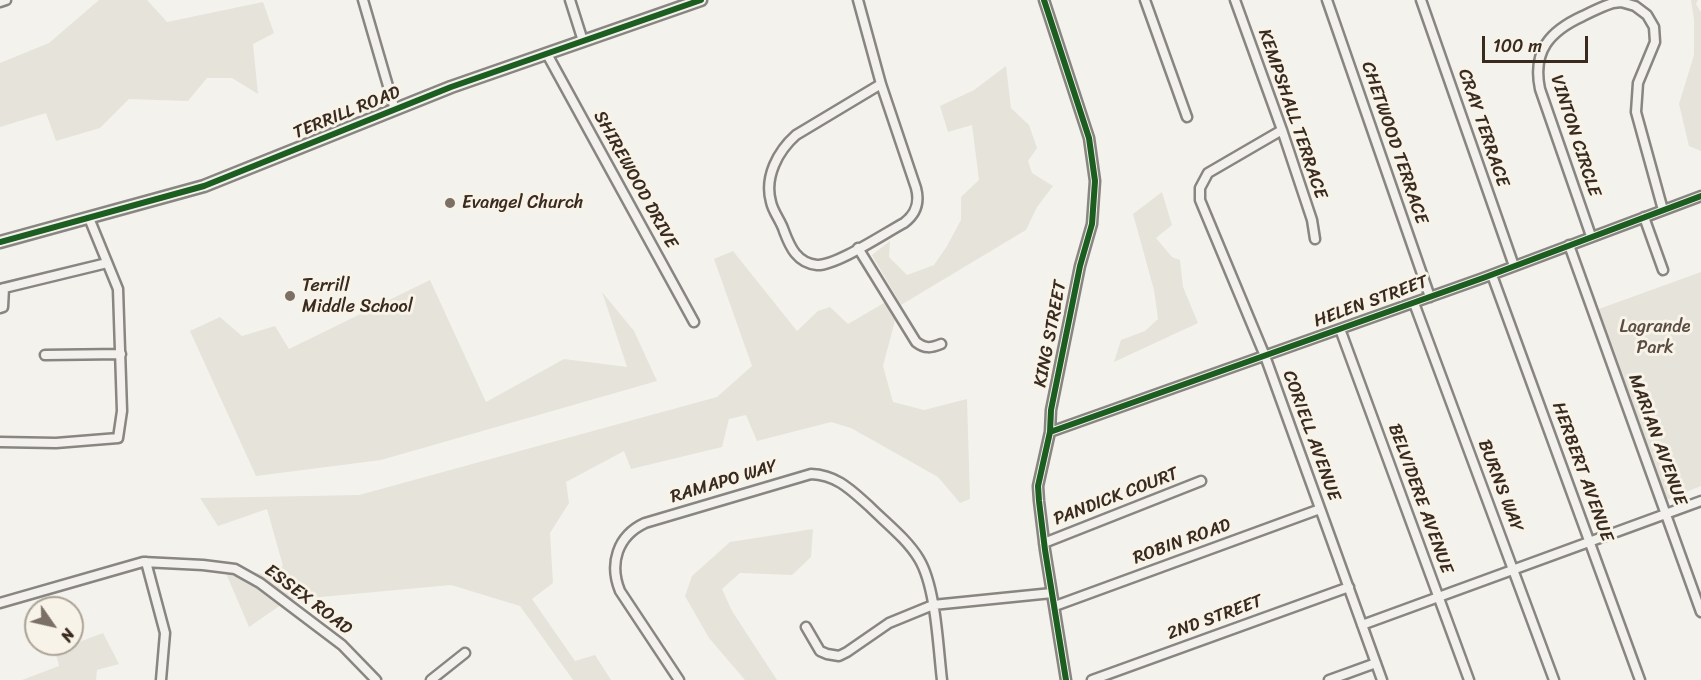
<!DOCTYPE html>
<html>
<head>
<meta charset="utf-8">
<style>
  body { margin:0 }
  #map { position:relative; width:1701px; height:680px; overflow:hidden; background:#f4f2ec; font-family:Sriracha,sans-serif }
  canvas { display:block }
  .north { position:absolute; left:24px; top:596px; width:60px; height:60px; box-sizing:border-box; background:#f7f3e8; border:2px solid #aca397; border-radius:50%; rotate:124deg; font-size:16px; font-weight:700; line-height:24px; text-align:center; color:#3b2a1e }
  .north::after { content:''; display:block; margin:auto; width:21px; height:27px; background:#7c7066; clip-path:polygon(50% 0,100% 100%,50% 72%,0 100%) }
  .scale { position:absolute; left:1482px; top:36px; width:106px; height:27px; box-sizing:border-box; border:3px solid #3b2a1e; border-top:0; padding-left:8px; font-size:18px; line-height:21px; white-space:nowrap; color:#3b2a1e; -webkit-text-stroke:4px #f7f3e8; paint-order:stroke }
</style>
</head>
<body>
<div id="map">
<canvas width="1701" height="680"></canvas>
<div class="north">N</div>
<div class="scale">100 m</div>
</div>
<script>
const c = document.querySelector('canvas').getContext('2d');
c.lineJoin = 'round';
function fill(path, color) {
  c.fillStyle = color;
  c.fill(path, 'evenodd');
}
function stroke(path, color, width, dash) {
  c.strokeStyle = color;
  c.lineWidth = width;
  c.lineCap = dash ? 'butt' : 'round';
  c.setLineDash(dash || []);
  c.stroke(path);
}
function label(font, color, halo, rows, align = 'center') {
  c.font = font + ' Sriracha,sans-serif';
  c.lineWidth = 6;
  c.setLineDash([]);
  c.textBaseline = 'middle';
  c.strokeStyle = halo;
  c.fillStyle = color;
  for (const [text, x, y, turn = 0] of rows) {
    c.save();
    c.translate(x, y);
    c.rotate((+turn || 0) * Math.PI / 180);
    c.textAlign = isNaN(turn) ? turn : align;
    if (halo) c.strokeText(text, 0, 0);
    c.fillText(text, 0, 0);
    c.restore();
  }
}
fill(new Path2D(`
  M99 0H147L167 22 263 2 274 33 253 44 258 94 232 78H207L188 101 129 99 100 128 56 141 46 113 0 127V63L49 43Z
  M1691 0H1698L1696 4 1701 12V151L1689 146 1679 104 1694 55V20Z
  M1006 66 1011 108 1029 125 1037 148 1028 161 1032 173 1053 186 1037 207 1026 230 901 305 872 255 890 241 889 257 907 275 934 265 947 246 961 220V197L979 180 972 125 948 132 940 106 974 90Z
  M1162 192 1172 225 1156 238 1172 257 1180 260 1183 287 1198 323 1114 362 1121 340 1145 331 1158 319 1154 290 1133 214Z
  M733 251 797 331 818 311 830 307 848 324 889 300 897 313 883 366 893 402 924 410 967 399 970 499 960 503 938 477 851 428 831 422 757 441 746 415 729 419 722 447 631 469 624 451 566 482 569 503 550 533 553 583 532 599 575 661 595 655 611 680H573L520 606 451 585 288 600 249 627 222 564 261 574 283 566 267 509 218 526 200 498 359 495 717 397 752 366 714 259Z
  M1701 272V486L1666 500 1596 310Z
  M430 280 486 402 564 359 627 367 602 292 634 331 657 381 381 460 256 476 190 331 220 317 242 336 275 326 289 349Z
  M813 529 811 557 792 575 740 573 722 589 732 611 777 680H745L709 638 685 596 692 576 730 542Z
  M103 633 119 664 97 670 96 680H22L59 666 55 651Z`), '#e6e3da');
const minor = new Path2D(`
  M363 0 395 110
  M570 0 583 41
  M858 0 881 84 916 188C920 203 916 214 904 223 885 233 836 266 817 265 797 263 790 247 784 231 781 221 773 212 771 202 764 177 778 151 796 135L881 84
  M1044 0 1089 138 1095 181 1092 224 1080 266 1051 410 1050 432 1038 486 1039 501 1045 550 1066 680
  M1145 0 1187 117
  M1235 0 1282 130 1312 220 1315 239
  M1327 0 1430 297
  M1421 0 1514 266
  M0 2 6 0
  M547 54 694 322
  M1282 130 1208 173 1200 188V200L1265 356 1382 680
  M1644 217 1663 270
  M1591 236 1540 89C1532 51 1550 31 1583 16 1593 11 1603 6 1613 3L1621 2 1635 6 1647 15 1654 27 1655 42 1638 83 1636 112 1663 210
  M1569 245 1701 612
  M858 248 916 342C925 349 931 348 941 344
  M1492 275 1640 680
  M0 289 107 263
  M1414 303 1554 680
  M0 308 3 307 4 288
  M1340 329 1469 680
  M45 355 121 354
  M1050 432 1483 278 1701 196
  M0 442 56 443 118 438 122 411 118 289 89 218
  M1044 543 1201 481
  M146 562 165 633 161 680
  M0 603 143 562 203 565 235 569 260 583 342 645 376 680
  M1055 606 1320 509
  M1362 625 1701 501
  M806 627 820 651 827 654 839 656 847 652 889 623 933 605 1052 593
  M431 680 465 653
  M679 680 620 591C609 564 617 536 645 523L811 474C837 475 851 490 869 506 886 523 907 539 919 559 936 587 938 647 942 680
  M1092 680 1349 587
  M1329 680 1376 663`);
const tertiary = new Path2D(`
  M0 242 204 186 451 87 701 0`);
stroke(minor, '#898580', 13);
stroke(tertiary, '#898580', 15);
stroke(minor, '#f2f1ed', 8);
stroke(tertiary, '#f2f1ed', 10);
stroke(new Path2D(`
  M1044 0 1089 138 1095 181 1092 224 1080 266 1051 410 1050 432 1038 486 1039 501 1045 550 1066 680
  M0 242 204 186 451 87 701 0
  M1050 432 1483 278 1701 196`), '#1b5e20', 6);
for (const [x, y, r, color] of [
  [450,203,6,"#7c7066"],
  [290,296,6,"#7c7066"]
]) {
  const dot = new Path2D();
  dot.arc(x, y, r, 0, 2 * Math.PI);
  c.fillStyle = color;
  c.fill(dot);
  stroke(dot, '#f7f3e8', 2);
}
label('18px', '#3b2a1e', '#f7f3e8', [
  ["TERRILL ROAD",347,113,-22],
  ["KEMPSHALL TERRACE",1292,114,71],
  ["CRAY TERRACE",1483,128,71],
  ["VINTON CIRCLE",1575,136,72],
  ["CHETWOOD TERRACE",1394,143,71],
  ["SHIREWOOD DRIVE",635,180,61],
  ["HELEN STREET",1371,302,-20],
  ["KING STREET",1051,334,-79],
  ["CORIELL AVENUE",1311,436,70],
  ["MARIAN AVENUE",1657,440,70],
  ["HERBERT AVENUE",1582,472,70],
  ["RAMAPO WAY",724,482,-17],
  ["BURNS WAY",1500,486,69],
  ["PANDICK COURT",1116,497,-21],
  ["BELVIDERE AVENUE",1420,499,70],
  ["ROBIN ROAD",1182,542,-20],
  ["ESSEX ROAD",308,600,37],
  ["2ND STREET",1215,618,-20]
]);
label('18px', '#3b2a1e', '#f7f3e8', [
  ["Evangel Church",462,203],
  ["Terrill",302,286],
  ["Middle School",302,307]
], 'left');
label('18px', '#5b4c41', '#f7f3e8', [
  ["Lagrande",1655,327],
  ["Park",1655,348]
]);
</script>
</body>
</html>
